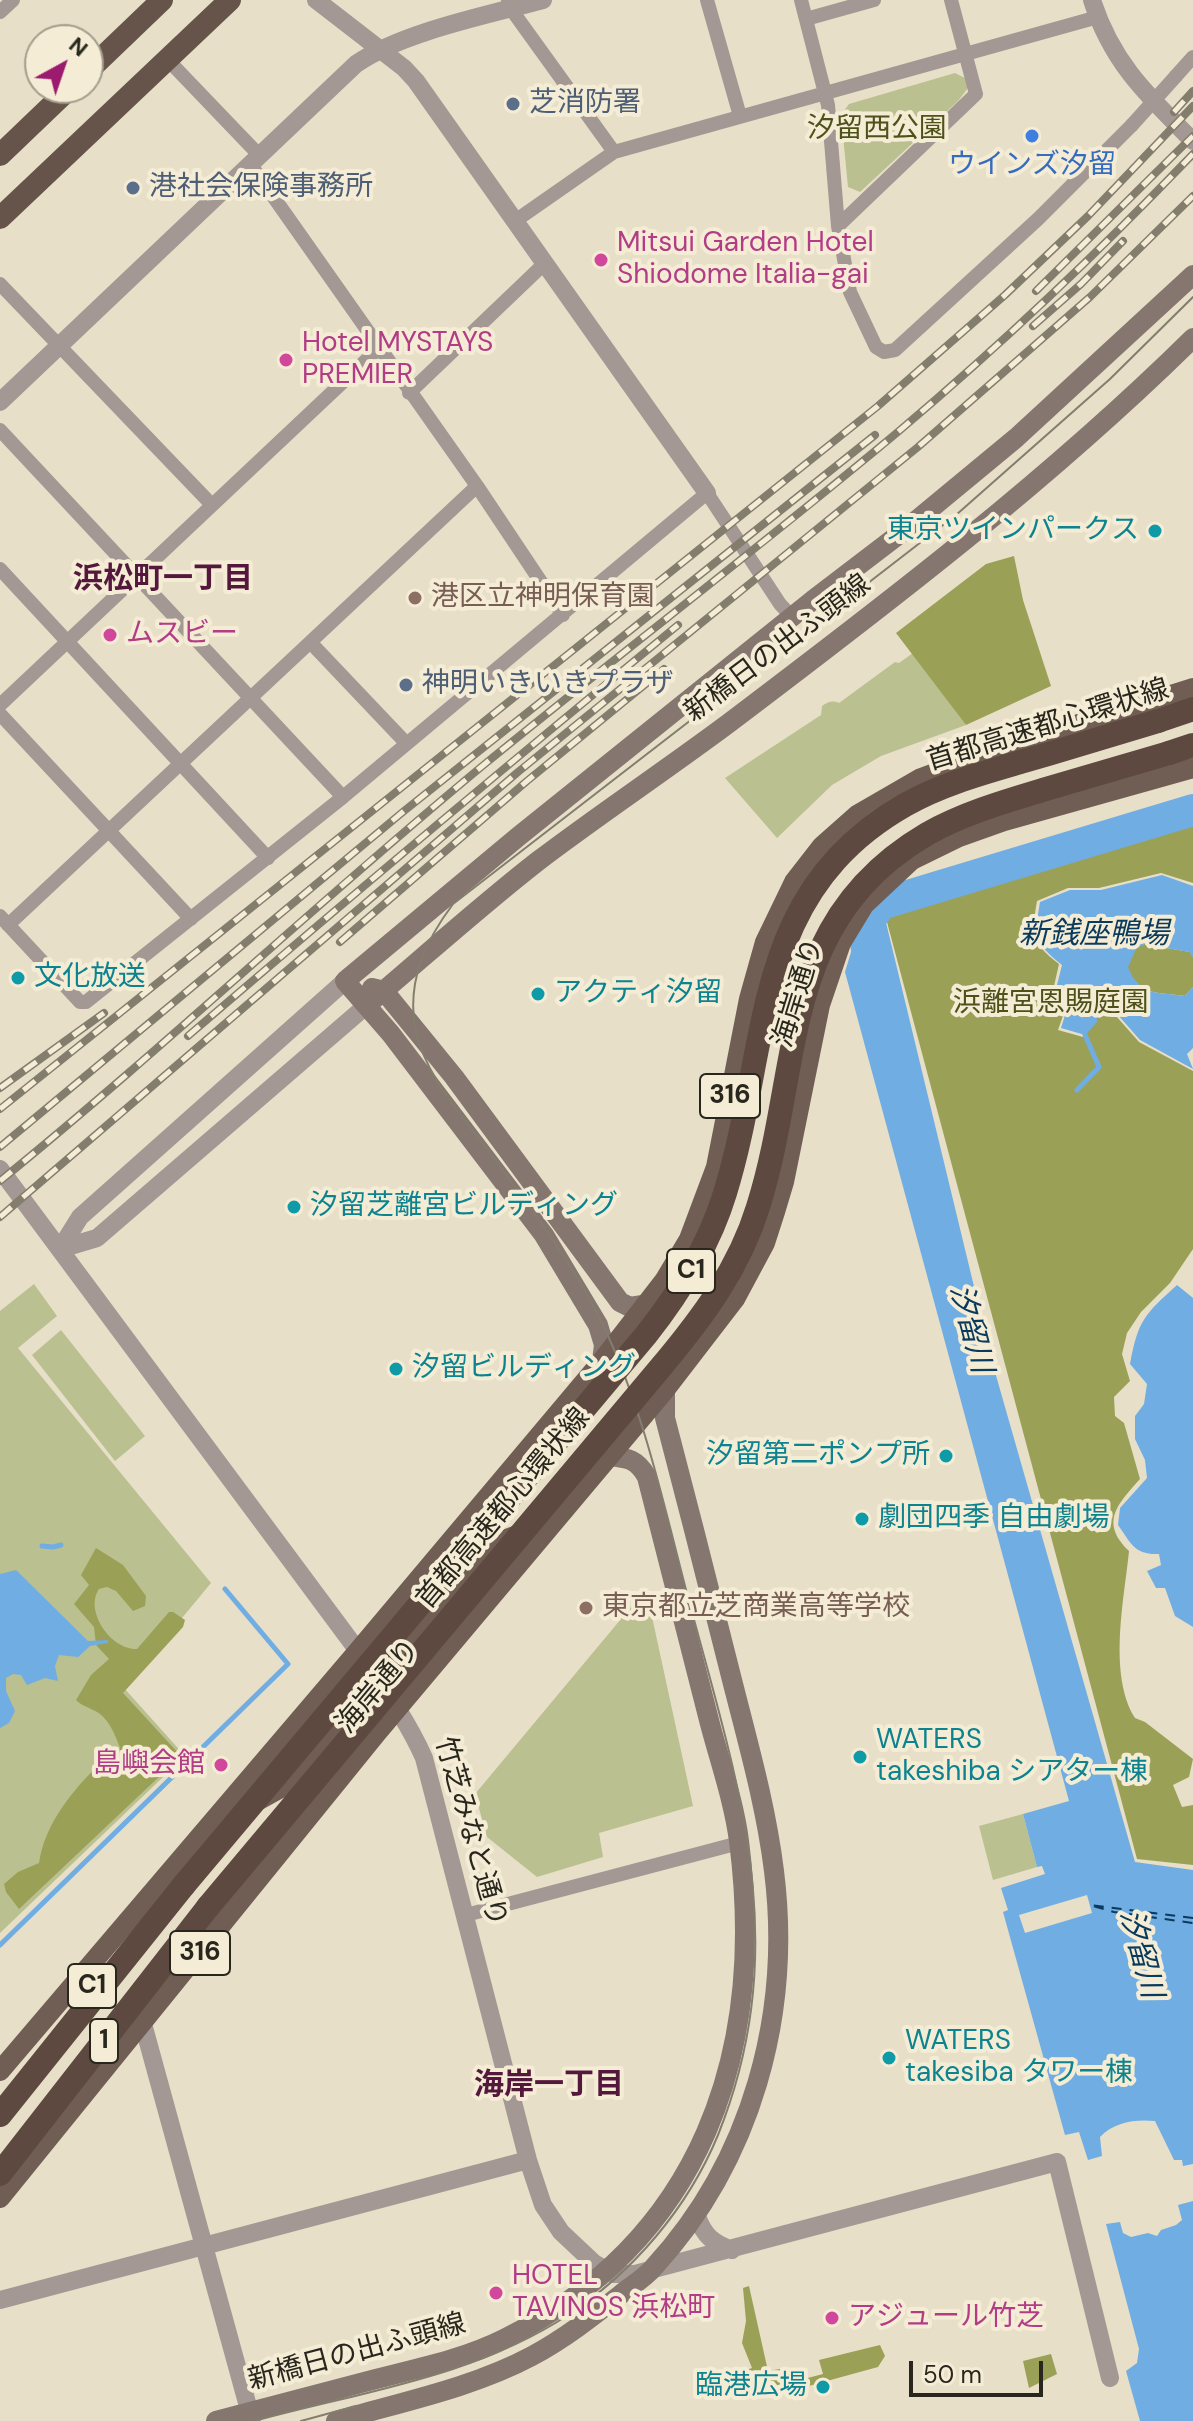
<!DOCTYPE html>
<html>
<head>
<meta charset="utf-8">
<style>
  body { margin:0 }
  #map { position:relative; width:1193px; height:2421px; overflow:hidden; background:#e7dfc8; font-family:"DM Sans",sans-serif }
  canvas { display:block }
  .north { position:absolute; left:24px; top:24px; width:80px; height:80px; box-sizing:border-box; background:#f4ecd5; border:2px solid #a39d8c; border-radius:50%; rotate:40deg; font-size:22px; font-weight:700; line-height:32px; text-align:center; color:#29261e }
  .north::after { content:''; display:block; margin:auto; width:28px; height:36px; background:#9c1b6f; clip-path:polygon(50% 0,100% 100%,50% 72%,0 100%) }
  .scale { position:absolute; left:909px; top:2361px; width:134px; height:36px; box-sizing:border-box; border:4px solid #29261e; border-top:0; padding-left:10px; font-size:24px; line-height:28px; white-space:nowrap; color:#29261e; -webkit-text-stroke:6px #f4ecd5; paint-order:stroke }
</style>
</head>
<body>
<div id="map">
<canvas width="1193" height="2421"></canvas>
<div class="north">N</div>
<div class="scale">50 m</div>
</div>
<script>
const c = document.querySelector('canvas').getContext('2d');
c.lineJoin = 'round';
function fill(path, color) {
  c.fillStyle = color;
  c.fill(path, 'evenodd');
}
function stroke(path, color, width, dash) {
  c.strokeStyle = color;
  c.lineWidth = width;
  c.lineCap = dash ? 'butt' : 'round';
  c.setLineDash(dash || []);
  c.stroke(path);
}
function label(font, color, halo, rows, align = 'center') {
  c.font = font + ' "DM Sans","Noto Sans JP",sans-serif';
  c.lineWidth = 8;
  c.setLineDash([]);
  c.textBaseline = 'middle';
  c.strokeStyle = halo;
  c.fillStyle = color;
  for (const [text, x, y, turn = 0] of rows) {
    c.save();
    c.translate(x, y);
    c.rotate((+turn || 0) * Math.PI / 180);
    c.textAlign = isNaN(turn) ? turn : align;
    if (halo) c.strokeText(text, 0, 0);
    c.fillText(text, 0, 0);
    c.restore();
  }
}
fill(new Path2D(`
  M955 73 965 78 968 88 958 101 860 192 848 187 841 115 849 104Z
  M913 653 966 725 881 756 832 785 777 838 725 778 821 715 822 706C827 702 833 700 839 703L895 662 899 663Z
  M34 1284 57 1316 18 1348 211 1583 124 1688 185 1756 0 1933V1311Z
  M61 1330 145 1436 115 1461 32 1355Z
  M646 1589 693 1806 599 1833 603 1857 537 1877 487 1837 475 1794Z
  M1023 1814 1037 1867 993 1880 979 1826Z`), '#bac08f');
fill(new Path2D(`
  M1014 556 1023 600 1051 686 966 725 896 633 986 564Z
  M1193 813V883L1161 873 1099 888H1068L1037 901C1031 936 1031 942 1059 964L1054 986 1065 1010 1058 1030 1083 1037 1095 1023V1011L1109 1008 1139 1042 1193 1071V1249L1170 1283 1141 1312 1127 1333 1122 1354 1130 1381 1114 1397 1115 1416 1124 1423 1140 1479C1118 1504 1099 1522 1129 1551 1124 1601 1108 1674 1135 1718L1145 1722 1193 1759 1189 1777 1173 1785 1182 1807 1193 1805V1865L1137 1859 883 907Z
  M1150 941 1155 946 1190 952 1193 957V987L1185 996C1156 992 1139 996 1127 967L1136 948Z
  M96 1548 123 1565 146 1596 145 1606 133 1611 116 1591 107 1587 99 1589C84 1611 111 1650 137 1649L169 1612H173L185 1620 183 1627 123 1693 181 1756 19 1909 6 1892 4 1884 18 1872 39 1863C45 1822 75 1787 105 1759 110 1755 116 1753 120 1748 115 1734 108 1716 93 1710 86 1706 82 1706 76 1700L91 1675 109 1659 96 1645 94 1627 74 1604 89 1585 81 1575Z
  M749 2286 768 2371 780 2369 784 2384 752 2389 749 2369 752 2368 742 2343 746 2321 743 2288Z
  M880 2345 885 2356 878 2367 794 2390 796 2381 823 2374 819 2360Z
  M1051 2354 1057 2374 1029 2388 1023 2361Z`), '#9aa156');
fill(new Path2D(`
  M1162 875 1193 886V957L1189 952 1155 946 1149 941 1136 949 1128 967C1139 996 1156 992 1185 996L1193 987V1048L1187 1054 1193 1069 1140 1040 1111 1007 1097 1011V1022L1085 1035 1061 1028 1067 1009 1057 985 1062 965C1034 942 1034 938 1040 902L1070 890H1101Z
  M882 906 993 1365 1135 1862 1193 1870V2164L1183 2166 1182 2160H1174L1155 2121C1135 2119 1114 2122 1100 2137L1102 2156 1088 2160 1079 2132 1065 2135 1003 1912 1008 1910 1001 1888 1045 1874 1042 1866 1037 1867 1023 1814 1069 1801 845 972 855 939Z
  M1177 1285 1193 1298V1627L1175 1616 1165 1588H1156L1147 1571 1161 1565 1159 1554C1134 1555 1131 1543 1118 1525L1120 1508 1147 1478 1145 1460 1135 1439V1416L1144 1404 1147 1384 1130 1364C1138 1320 1145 1314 1177 1285Z
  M16 1570 88 1641 108 1640V1643L90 1646 78 1657 59 1655 55 1666 58 1681 45 1678 27 1685 21 1675 13 1674 6 1678V1691L15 1711 9 1723 0 1728V1574Z
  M1193 2201V2421H1140L1126 2371 1137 2363 1139 2349 1106 2224 1120 2222 1123 2233 1131 2237 1148 2233 1157 2236 1161 2230 1176 2225 1182 2220 1178 2205Z`), '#70ade2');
fill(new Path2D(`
  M1087 1895 1092 1913 1025 1933 1019 1915Z`), '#e7dfc8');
stroke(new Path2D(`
  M1077 1090 1099 1067 1085 1035
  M42 1546 53 1547 61 1545
  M0 1945 288 1664 225 1589`), '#70ade2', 5);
stroke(new Path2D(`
  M873 971 862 929 881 904 1193 810`), '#70ade2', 32);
stroke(new Path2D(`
  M1193 1918 1090 1905 1114 1912 1193 1923`), '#0a3a5c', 2, [10, 8]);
stroke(new Path2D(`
  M508 0 511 9 614 152
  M707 0 740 116
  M801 0 828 105 838 226 976 94 951 0
  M0 12 13 0
  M806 19 874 0
  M167 59 260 156
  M1176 76 1193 57
  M251 165 477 486 563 615
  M515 221 614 152 1098 17
  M838 226 850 292 876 347 884 352 895 350 1038 219 1132 125
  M0 284 212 505
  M409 393 545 263
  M0 430 343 797
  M0 569 268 858
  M311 643 406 743
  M0 705 378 349
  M0 714 191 919
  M0 916 80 1002H86L343 797 707 493 780 604 792 617
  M8 925 477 486
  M466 1915 739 1843`), '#a39893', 14);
stroke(new Path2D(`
  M316 0 404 68 416 81 707 493
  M1092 0C1112 63 1148 96 1193 141
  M0 402 356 64C402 32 488 15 543 0
  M0 1169 358 1651C382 1686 407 1719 424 1758L528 2160 543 2205 561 2232 594 2263 613 2274H635L1057 2162 1110 2378
  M60 1249 97 1238 367 1005
  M60 1249 80 1217 345 981
  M143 2024 252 2421
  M697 2216C704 2236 713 2243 732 2250
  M0 2300 528 2160`), '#a39893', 18);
stroke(new Path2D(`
  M372 988 384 991 454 1077 620 1302 630 1307 649 1304
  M367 1005C424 957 479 907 538 861 600 814 666 770 729 723 889 602 1050 479 1193 338
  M602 1361 604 1345 598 1325 544 1235 391 1034 345 981 519 836 813 600 906 529 1016 438 1193 275
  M216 2421C269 2407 323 2393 376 2379 419 2368 464 2359 504 2339 703 2240 766 2052 739 1841 734 1802 720 1762 710 1724 689 1641 668 1559 647 1477 637 1459 628 1458 609 1456
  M336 2421C401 2402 472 2388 532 2356 564 2339 592 2317 620 2295 631 2286 645 2278 654 2267 752 2160 792 2014 774 1871 766 1806 748 1743 732 1680 710 1593 688 1505 665 1418V1390`), '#85766f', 20);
stroke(new Path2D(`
  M366 1652 401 1655 493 1544 523 1533
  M259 1800 288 1784 355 1703 389 1707
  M0 2071 358 1651 602 1361 664 1281 689 1239 716 1167 749 999 765 942 794 882 822 846 857 815 921 778 996 750 1193 688
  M0 2198 376 1734 665 1390 735 1299 765 1243 775 1212 784 1182 820 1005 841 943 864 905 912 860 959 837 1004 821 1193 768`), '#705e55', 20);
stroke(new Path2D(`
  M88 71 162 0
  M0 155 70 88
  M0 218 230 0`), '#66544a', 22);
stroke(new Path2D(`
  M1158 721 1193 709
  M1169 753 1193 745
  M0 2115 184 1885
  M0 2174 208 1907`), '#5d493f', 24);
stroke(new Path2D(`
  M254 2421C360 2392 474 2377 568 2315 633 2272 688 2208 718 2135 793 1948 740 1789 690 1605 665 1511 645 1412 602 1323 572 1261 528 1205 487 1149 459 1112 424 1074 415 1027 407 980 426 940 453 904L956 515 1110 379 1193 297
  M301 2421 356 2406`), '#837d6e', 2);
const rail = new Path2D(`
  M1174 112 1193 91
  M1036 291 1193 136
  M1033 326 1081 284 1123 241
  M340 942 527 781 664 669
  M188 1036C350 897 513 760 678 625
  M0 1088 104 1013
  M0 1109 878 406 1005 295 1088 216 1193 106
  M0 1147 404 811 875 435
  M0 1181C166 1046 321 899 486 763 623 651 764 544 899 431 1002 344 1100 251 1193 154
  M0 1217 518 772 918 447 1090 297 1193 196`);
stroke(rail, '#837d6e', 8);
stroke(rail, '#f4ecd5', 5, [15]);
stroke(new Path2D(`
  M1132 125 1176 76`), '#a39893', 14);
stroke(new Path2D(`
  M184 1885 646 1335C680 1292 709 1246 725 1193 771 1045 749 894 905 805 942 784 983 773 1024 761 1069 748 1114 734 1158 721
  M208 1907 661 1367C702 1318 739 1269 758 1207 803 1065 777 922 927 834 964 813 1006 801 1046 789 1087 777 1128 765 1169 753`), '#5d493f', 24);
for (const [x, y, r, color] of [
  [513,104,8,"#5c6f8a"],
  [1032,136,8,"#3f7fe0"],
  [133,188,8,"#5c6f8a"],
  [601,260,8,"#d1479c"],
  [286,360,8,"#d1479c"],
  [1155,531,8,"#0f9aa8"],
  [415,598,8,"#8d6e63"],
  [110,635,8,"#d1479c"],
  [406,685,8,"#5c6f8a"],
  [18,978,8,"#0f9aa8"],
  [538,994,8,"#0f9aa8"],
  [294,1207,8,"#0f9aa8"],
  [396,1369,8,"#0f9aa8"],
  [946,1456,8,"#0f9aa8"],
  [862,1519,8,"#0f9aa8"],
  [586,1608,8,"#8d6e63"],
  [860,1757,8,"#0f9aa8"],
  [221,1765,8,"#d1479c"],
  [889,2058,8,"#0f9aa8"],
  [496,2293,8,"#d1479c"],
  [832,2318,8,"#d1479c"],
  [823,2387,8,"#0f9aa8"]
]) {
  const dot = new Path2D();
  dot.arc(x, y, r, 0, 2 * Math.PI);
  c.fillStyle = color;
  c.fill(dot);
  stroke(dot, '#f4ecd5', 3);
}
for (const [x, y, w] of [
  [730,1096,60],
  [691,1271,48],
  [200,1953,60],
  [92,1986,48],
  [104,2041,28]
]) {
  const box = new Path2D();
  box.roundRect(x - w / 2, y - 22, w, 44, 6);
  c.fillStyle = '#f4ecd5';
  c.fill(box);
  stroke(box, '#29261e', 2);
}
label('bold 26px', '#29261e', null, [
  ["316",730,1096],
  ["C1",691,1271],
  ["316",200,1953],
  ["C1",92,1986],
  ["1",104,2041]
]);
label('28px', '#4e5e75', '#f4ecd5', [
  ["芝消防署",529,104],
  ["港社会保険事務所",149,188],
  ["神明いきいきプラザ",422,685]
], 'left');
label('28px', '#4e521a', '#f4ecd5', [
  ["汐留西公園",877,130],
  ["浜離宮恩賜庭園",1051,1004]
]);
label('28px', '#366cbe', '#f4ecd5', [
  ["ウインズ汐留",1032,166]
]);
label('28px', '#b23c85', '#f4ecd5', [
  ["Mitsui Garden Hotel",617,244],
  ["Shiodome Italia-gai",617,276],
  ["Hotel MYSTAYS",302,344],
  ["PREMIER",302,376],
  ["ムスビー",126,635],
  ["島嶼会館",205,1765,"right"],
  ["HOTEL",512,2277],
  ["TAVINOS 浜松町",512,2309],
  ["アジュール竹芝",848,2318]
], 'left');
label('28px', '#0d838f', '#f4ecd5', [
  ["東京ツインパークス",1139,531,"right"],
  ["文化放送",34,978],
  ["アクティ汐留",554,994],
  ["汐留芝離宮ビルディング",310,1207],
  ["汐留ビルディング",412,1369],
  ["汐留第二ポンプ所",930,1456,"right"],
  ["劇団四季 自由劇場",878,1519],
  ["WATERS",876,1741],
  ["takeshiba シアター棟",876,1773],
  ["WATERS",905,2042],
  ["takesiba タワー棟",905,2074],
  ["臨港広場",807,2387,"right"]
], 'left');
label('28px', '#785e54', '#f4ecd5', [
  ["港区立神明保育園",431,598],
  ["東京都立芝商業高等学校",602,1608]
], 'left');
label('28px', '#29261e', '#f4ecd5', [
  ["新橋日の出ふ頭線",778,649,-37],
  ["首都高速都心環状線",1048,726,-17],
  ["海岸通り",799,993,-73],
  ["首都高速都心環状線",504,1509,-50],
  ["海岸通り",379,1687,-50],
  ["竹芝みなと通り",470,1832,74],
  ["新橋日の出ふ頭線",357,2353,-15]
]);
label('bold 30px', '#55183d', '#f4ecd5', [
  ["浜松町一丁目",163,580],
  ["海岸一丁目",549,2086]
]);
label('italic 30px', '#0a3a5c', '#f4ecd5', [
  ["新銭座鴨場",1094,935],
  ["汐留川",970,1329,75],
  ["汐留川",1140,1954,75]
]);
</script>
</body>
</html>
